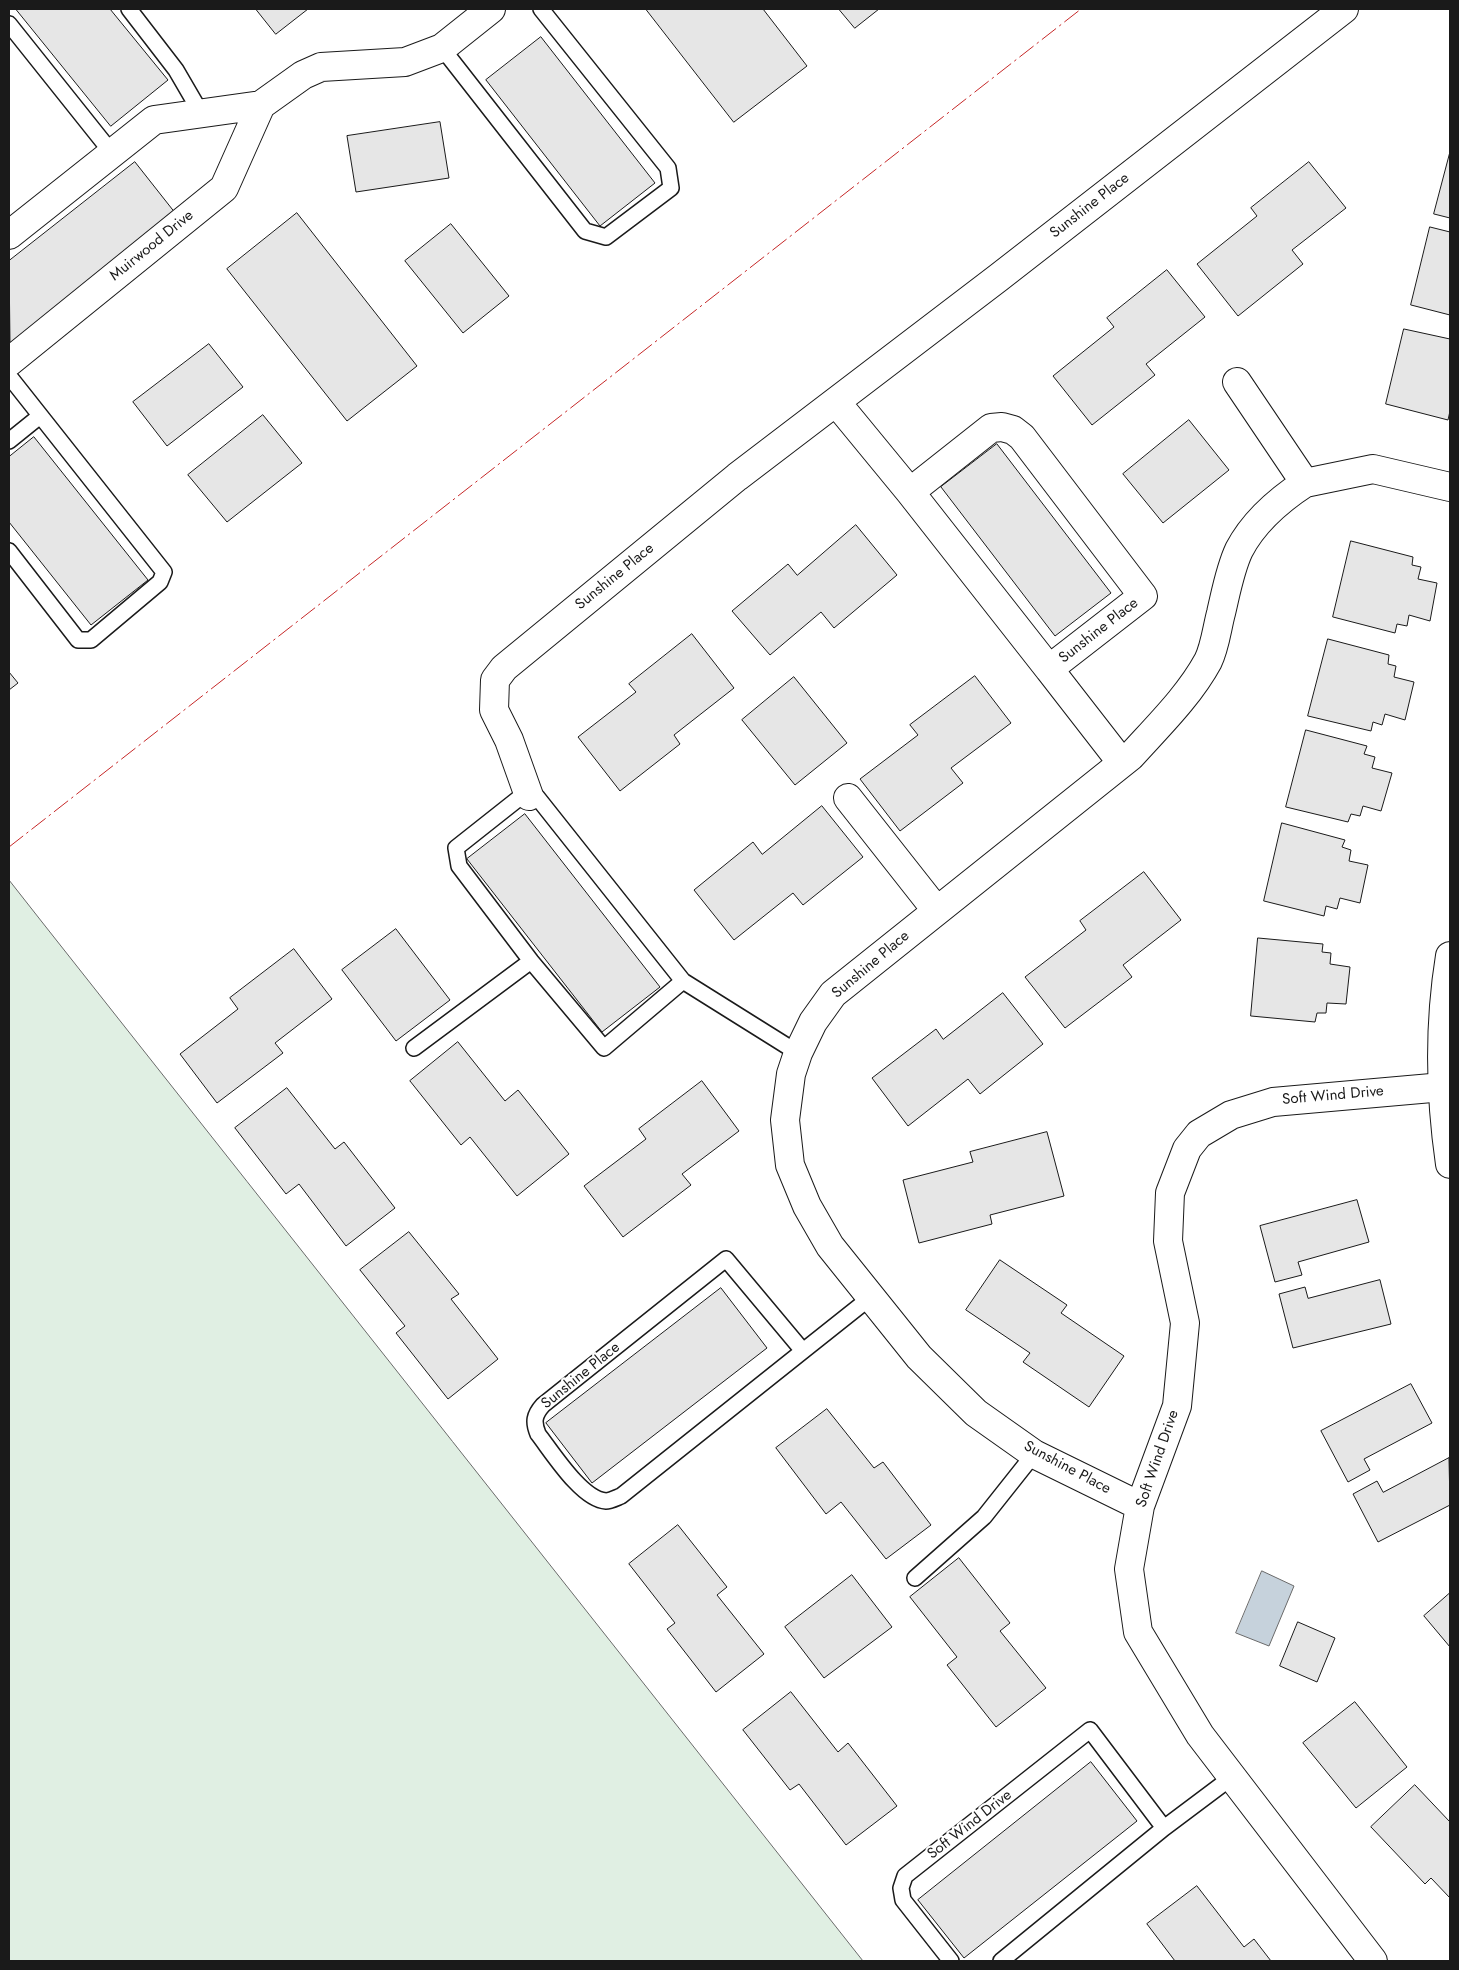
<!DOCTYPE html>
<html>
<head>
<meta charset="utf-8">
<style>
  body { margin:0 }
  #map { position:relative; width:1459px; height:1970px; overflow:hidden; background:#fff; font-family:Jost,sans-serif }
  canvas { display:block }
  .frame { position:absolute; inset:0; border:10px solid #1a1a1a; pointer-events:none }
</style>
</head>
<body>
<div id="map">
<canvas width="1459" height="1970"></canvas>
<div class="frame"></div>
</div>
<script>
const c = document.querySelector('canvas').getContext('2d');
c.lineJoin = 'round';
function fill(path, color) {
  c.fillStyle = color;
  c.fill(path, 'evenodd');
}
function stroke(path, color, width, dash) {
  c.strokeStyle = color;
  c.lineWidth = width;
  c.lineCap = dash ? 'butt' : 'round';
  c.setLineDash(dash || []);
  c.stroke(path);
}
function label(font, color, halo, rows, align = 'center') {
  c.font = font + ' Jost,sans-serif';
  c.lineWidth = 4;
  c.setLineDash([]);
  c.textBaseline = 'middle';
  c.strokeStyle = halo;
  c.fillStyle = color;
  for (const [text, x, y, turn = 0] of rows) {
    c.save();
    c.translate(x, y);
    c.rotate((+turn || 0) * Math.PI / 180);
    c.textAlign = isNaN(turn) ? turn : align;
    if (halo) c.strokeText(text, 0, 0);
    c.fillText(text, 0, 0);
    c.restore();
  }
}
const green = new Path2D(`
  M9 880 42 922 863 1961H9Z`);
fill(green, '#e0efe3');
stroke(green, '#6a6a6a', 1);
const water = new Path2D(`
  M1262 1571 1294 1586 1269 1646 1236 1633Z`);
fill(water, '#c6d2dc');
stroke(water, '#6a6a6a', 1);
const building = new Path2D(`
  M16 9H110L168 80 111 126Z
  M256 9H308L276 34Z
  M646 9H763L807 66 734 122Z
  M839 9H879L855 28Z
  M541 37 655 183 600 226 486 80Z
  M440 122 449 178 356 192 347 136Z
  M1450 152V218L1434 214Z
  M135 162 176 214 10 344 9 261Z
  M1309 162 1346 208 1292 250 1303 264 1238 316 1197 264 1257 216 1251 208Z
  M297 213 417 366 347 421 227 269Z
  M451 224 509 296 463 333 405 261Z
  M1430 227 1450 232V315L1411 305Z
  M1167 270 1205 317 1146 364 1155 375 1092 425 1053 376 1114 327 1107 318Z
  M1404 329 1450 339V411L1448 420 1386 404Z
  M209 344 243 387 167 446 133 402Z
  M263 415 302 463 227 522 188 475Z
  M1189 420 1229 470 1163 523 1123 474Z
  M34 437 148 580 91 625 9 522V457Z
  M997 444 1111 593 1055 636 941 487Z
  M856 525 897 575 834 628 821 612 770 655 732 611 788 564 797 575Z
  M1351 541 1413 557 1412 565 1421 567 1418 579 1437 583 1430 621 1409 615 1407 626 1397 624 1395 633 1333 617Z
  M692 634 734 688 674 735 680 744 620 791 578 737 636 692 629 684Z
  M1328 639 1389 655 1388 664 1396 666 1394 677 1414 682 1405 720 1385 714 1382 725 1373 722 1371 731 1308 716Z
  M9 672 18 683 9 690Z
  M975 676 1011 723 951 768 963 783 900 831 860 779 918 735 910 725Z
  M794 677 847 743 795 785 742 720Z
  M1306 730 1367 746 1364 754 1375 757 1372 768 1392 773 1381 811 1363 806 1360 816 1351 814 1348 822 1286 807Z
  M822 806 863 857 803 905 793 893 734 940 694 890 753 842 762 854Z
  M525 814 660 987 602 1032 467 859Z
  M1282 823 1345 840 1342 847 1351 850 1349 861 1368 865 1360 903 1340 898 1337 909 1326 906 1324 916 1264 901Z
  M1144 872 1181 920 1123 965 1132 977 1065 1028 1025 977 1086 930 1080 921Z
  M396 929 450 1000 396 1041 342 970Z
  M1258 938 1323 944 1322 952 1331 953 1330 964 1350 967 1346 1004 1327 1003 1326 1013H1317L1315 1022 1251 1016Z
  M294 949 332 999 275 1043 283 1053 217 1103 180 1054 238 1009 230 998Z
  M1003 993 1043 1044 980 1094 968 1079 908 1126 872 1078 936 1029 943 1039Z
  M458 1042 505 1101 518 1090 569 1154 517 1196 470 1137 461 1145 410 1081Z
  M702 1081 739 1131 682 1174 691 1185 623 1237 584 1186 646 1139 639 1129Z
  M287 1088 335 1149 344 1142 395 1208 346 1246 299 1184 286 1194 235 1128Z
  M1047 1132 1064 1196 990 1215 992 1224 919 1243 903 1180 973 1162 970 1152Z
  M1357 1200 1369 1242 1298 1262 1302 1275 1275 1282 1260 1226Z
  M409 1232 459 1294 451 1299 498 1359 448 1399 396 1333 405 1326 360 1270Z
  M1000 1260 1067 1305 1061 1313 1124 1356 1089 1407 1023 1362 1030 1353 966 1310Z
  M1380 1280 1391 1324 1293 1348 1279 1294 1305 1287 1308 1298Z
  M721 1288 767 1348 592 1483 546 1423Z
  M1411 1384 1432 1423 1364 1459 1370 1470 1348 1482 1321 1431Z
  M827 1409 874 1468 883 1462 931 1525 886 1559 841 1502 826 1514 776 1448Z
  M1449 1458 1450 1505 1378 1542 1353 1494 1377 1481 1383 1492Z
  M678 1525 727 1587 717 1595 764 1654 716 1692 667 1629 675 1623 629 1564Z
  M959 1558 1010 1623 1000 1631 1046 1688 996 1727 947 1665 957 1657 910 1597Z
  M852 1575 892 1627 824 1678 785 1627Z
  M1450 1593V1647L1424 1616Z
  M1298 1622 1335 1638 1317 1682 1280 1666Z
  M791 1692 838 1752 848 1743 897 1806 846 1845 799 1784 790 1790 743 1730Z
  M1355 1702 1407 1767 1356 1808 1303 1743Z
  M1091 1762 1137 1821 964 1958 918 1900Z
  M1415 1785 1450 1822V1898L1431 1878 1425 1884 1371 1827Z
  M1197 1886 1244 1947 1254 1939 1271 1961H1175L1147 1924Z`);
fill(building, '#e6e6e6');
stroke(building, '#1a1a1a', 1);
const service = new Path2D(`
  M129 9 176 70 201 113
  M9 24 112 153
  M442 48 585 231 606 237 671 188 668 168 541 9
  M9 376 164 572 160 582 91 640H78L9 551
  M9 441 40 416
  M523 795 537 797 683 981 604 1048 531 961 459 866 456 848Z
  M683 981 798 1053
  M414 1048 531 961
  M726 1259 803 1351 621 1496C616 1498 610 1501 606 1501 582 1500 552 1452 538 1434 533 1422 534 1415 543 1405Z
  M803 1351 871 1297
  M915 1578 984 1517 1034 1454
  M1164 1828 1232 1777
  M951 1961 903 1900 901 1888 905 1876 1090 1730 1164 1828 1001 1961`);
const minor = new Path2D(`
  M261 105 303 75 321 67 405 62 442 48 491 9
  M9 235 154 120 261 105 224 188 9 362
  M1237 382 1305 483 1373 469 1450 487
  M836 402 910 492
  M1002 427 1013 430 1022 437 1143 596 1049 669 910 492 991 428Z
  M1049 669 1122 763
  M529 796 509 740 494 710 495 680 504 668 737 477 998 278 1344 9
  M848 798 937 911
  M1140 1506 1034 1454 976 1413 919 1357 830 1246 807 1206 790 1165 785 1120 791 1074 798 1053 813 1022 833 994 1131 756C1158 726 1189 696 1208 661 1215 647 1217 628 1221 613 1226 592 1230 569 1239 550 1254 521 1279 500 1305 483
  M1373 1961 1200 1735 1138 1632 1129 1569 1140 1506 1177 1406 1185 1323 1168 1241 1170 1193 1187 1149 1199 1134 1231 1115 1273 1102 1443 1087`);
const tertiary = new Path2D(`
  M1450 956C1439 1024 1440 1095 1450 1164`);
stroke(service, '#1a1a1a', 18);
stroke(minor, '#1a1a1a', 30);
stroke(tertiary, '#1a1a1a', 30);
stroke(service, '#fff', 15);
stroke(minor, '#fff', 28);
stroke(tertiary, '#fff', 28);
stroke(new Path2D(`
  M9 847 1081 9`), '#c62828', 1, [18, 4, 2.5, 4]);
label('15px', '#1a1a1a', '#fff', [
  ["Sunshine Place",1090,206,-38],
  ["Muirwood Drive",152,246,-39],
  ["Sunshine Place",615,577,-39],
  ["Sunshine Place",1099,631,-38],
  ["Sunshine Place",871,965,-40],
  ["Soft Wind Drive",1333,1096,-5],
  ["Sunshine Place",581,1376,-39],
  ["Soft Wind Drive",1158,1459,-71],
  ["Sunshine Place",1067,1468,28],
  ["Soft Wind Drive",970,1825,-38]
]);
</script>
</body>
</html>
